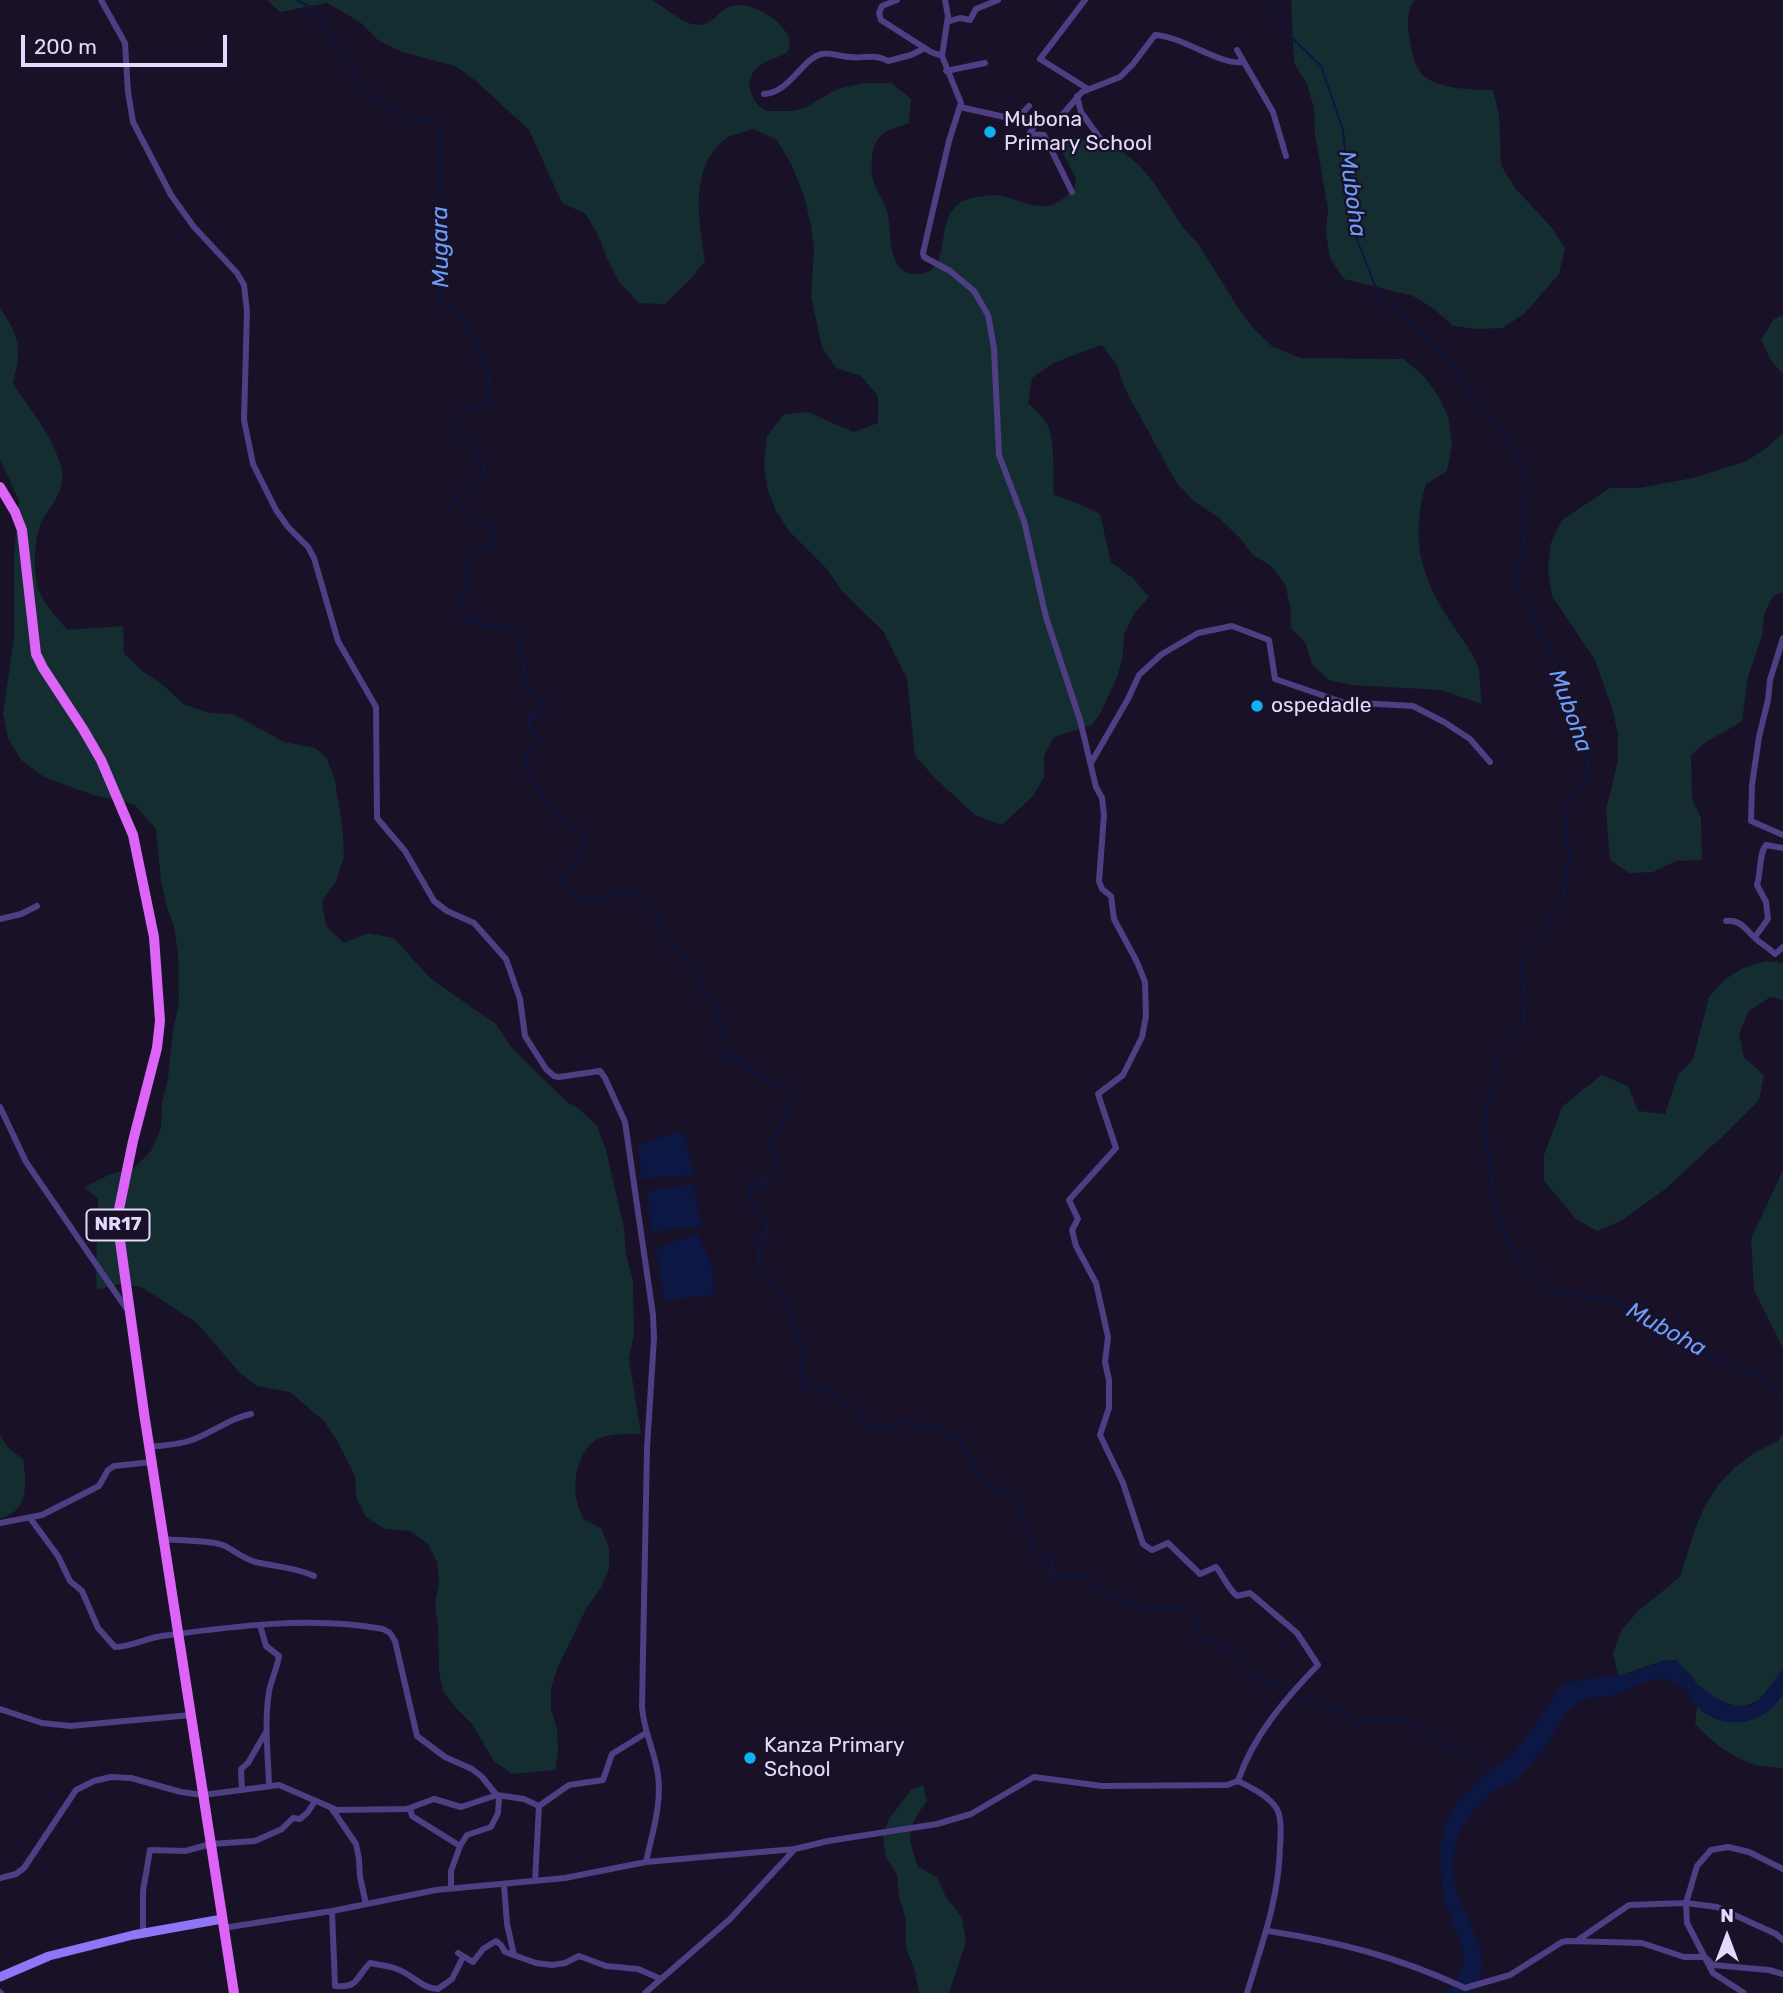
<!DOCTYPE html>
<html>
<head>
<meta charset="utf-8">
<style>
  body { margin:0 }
  #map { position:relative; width:1783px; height:1993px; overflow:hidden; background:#191127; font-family:Rubik,sans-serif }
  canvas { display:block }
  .north { position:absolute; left:1692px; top:1902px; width:70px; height:70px; -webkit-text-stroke:5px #191127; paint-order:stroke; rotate:0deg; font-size:19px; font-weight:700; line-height:28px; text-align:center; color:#e4d9fd }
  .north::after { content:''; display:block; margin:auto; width:24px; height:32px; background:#e4d9fd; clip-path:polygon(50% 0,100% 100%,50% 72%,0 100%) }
  .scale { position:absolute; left:21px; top:35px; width:206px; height:32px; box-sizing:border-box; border:4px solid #e4d9fd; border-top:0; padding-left:9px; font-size:21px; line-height:24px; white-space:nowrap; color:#e4d9fd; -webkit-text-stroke:5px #191127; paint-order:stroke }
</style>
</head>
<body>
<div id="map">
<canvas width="1783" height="1993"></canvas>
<div class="north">N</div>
<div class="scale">200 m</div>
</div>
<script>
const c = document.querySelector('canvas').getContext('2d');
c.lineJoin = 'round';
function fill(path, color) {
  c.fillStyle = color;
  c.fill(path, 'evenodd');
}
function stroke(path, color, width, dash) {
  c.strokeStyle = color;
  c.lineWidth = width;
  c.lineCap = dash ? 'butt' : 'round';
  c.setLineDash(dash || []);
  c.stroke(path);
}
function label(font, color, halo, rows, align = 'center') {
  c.font = font + ' Rubik,sans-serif';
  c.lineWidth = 5;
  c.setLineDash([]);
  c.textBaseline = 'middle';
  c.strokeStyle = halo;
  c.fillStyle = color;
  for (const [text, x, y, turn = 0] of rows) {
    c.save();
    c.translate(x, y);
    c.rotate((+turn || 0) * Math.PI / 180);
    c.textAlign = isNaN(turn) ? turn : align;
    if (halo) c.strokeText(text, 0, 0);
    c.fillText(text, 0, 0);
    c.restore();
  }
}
fill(new Path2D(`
  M267 0H652C665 8 684 25 699 25 713 25 719 10 731 6 750 0 783 20 789 38 791 43 789 48 787 53L763 63 753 72 749 84 751 93 756 103 766 111H792L805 108 837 89 864 83H891L911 99 909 123C897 128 884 129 877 141 873 146 872 155 872 161 869 185 880 190 887 211 893 231 885 278 920 274 958 270 927 208 972 198 979 197 987 195 994 195 1014 196 1037 213 1056 203 1063 200 1068 194 1074 190L1076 178 1063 154V141C1076 136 1084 137 1095 146L1112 143 1139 165 1154 183 1182 226 1199 245 1239 309 1255 330 1273 347 1301 358 1403 359 1422 374 1437 394 1448 416 1452 444 1447 471 1426 484C1410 537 1420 576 1450 621 1459 635 1472 651 1478 667 1481 678 1480 693 1482 704L1441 690 1351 685 1329 680 1312 665 1306 644 1291 628 1290 606 1285 584 1271 566 1253 555 1238 536 1218 517 1194 501 1176 482 1125 389 1117 365 1102 345 1053 363 1032 378 1028 403C1033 408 1040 413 1044 419 1057 437 1052 473 1054 495L1077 503 1100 514 1111 562 1133 578 1149 597 1134 614 1124 634 1123 655 1118 675 1100 714 1092 725 1054 737 1044 756V777L1033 796 1002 825 975 815 935 778 915 756 907 679 883 631 842 591 827 569 790 532 776 511 767 488 764 463 767 436 784 414 808 412 853 432 878 423V396L861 376 836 368 822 347 811 297 814 248 810 220 803 193 792 166 777 140 753 129C745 132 734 134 727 138 688 165 699 222 705 261L688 282 665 304 639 303 620 283 608 261 599 237 586 214 562 203 529 130 476 81 455 66 402 52 379 41 360 22 327 3 280 12Z
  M1291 0H1415C1407 8 1407 26 1409 36 1411 48 1413 62 1420 72 1433 89 1473 90 1493 90L1499 115 1501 165 1515 188 1551 227 1565 248 1559 274 1525 313 1503 328 1478 329 1453 326 1434 309 1413 296 1344 279 1330 258 1326 233 1328 209 1315 134 1314 108 1307 84 1294 63Z
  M0 307C20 339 22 347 13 384 29 407 59 445 62 473 64 491 53 503 44 517 33 532 32 579 41 595 47 608 59 619 67 630L123 626 124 653 142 671 163 685 183 704 209 713 233 714 284 742 315 748 326 757 335 780 343 833 344 857 336 881 322 901 326 926 344 943 368 933 394 938 431 979 496 1024 511 1047 567 1102 578 1108 597 1126 606 1150 624 1228 626 1254 633 1281 634 1334 629 1359 641 1434C627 1434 611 1433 598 1439 579 1449 573 1479 576 1498 577 1505 581 1512 583 1519L601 1528 609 1548V1569L601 1588 587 1607 558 1667 551 1688V1709L557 1729 558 1750 555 1770 512 1774 494 1761 472 1724 457 1709 443 1691 439 1671 438 1626 435 1605 439 1583 437 1562 428 1544 410 1531 385 1529 366 1517 356 1497 355 1476 336 1439 324 1421 290 1392 257 1386 239 1372 196 1322 141 1287 119 1284 97 1290C94 1259 99 1230 98 1199L84 1187 111 1174 134 1168 151 1151 161 1128 162 1103 168 1079 173 1030 179 1003 178 952 174 927 166 904 161 879 156 829 134 804 93 795 44 777 21 760 8 738 3 713 14 638V554L19 501 0 459Z
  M1783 315V374L1772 362 1761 340 1774 319Z
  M1783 433V592L1773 596 1764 615 1762 636 1748 677 1742 721C1722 735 1707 737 1691 756L1692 799 1701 818 1702 860 1676 861 1653 872 1629 873 1610 860 1606 810 1618 760V734L1612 708 1595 660 1552 596 1548 569 1551 543 1562 520 1610 488H1639L1693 478 1747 461 1769 446Z
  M1766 961 1783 963V1000L1770 997 1749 1011 1739 1034 1744 1058 1764 1075 1759 1100 1723 1136 1664 1190 1621 1221 1597 1231 1576 1219 1544 1181V1155L1562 1107 1601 1075 1628 1086 1638 1111 1665 1114 1678 1075 1693 1059 1709 997 1724 980 1743 968Z
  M1783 1170V1348L1754 1290 1751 1239Z
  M1783 1433V1669C1764 1700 1748 1718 1713 1696 1707 1692 1700 1688 1695 1682 1693 1679 1692 1675 1689 1673 1683 1667 1672 1663 1665 1660L1618 1676 1613 1653 1621 1631 1638 1611 1680 1577 1695 1529 1705 1506 1718 1485 1735 1467 1756 1452 1778 1441Z
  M0 1435 9 1449 23 1459C25 1474 29 1497 16 1510 12 1514 5 1517 0 1519Z
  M1783 1694V1769C1774 1766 1764 1767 1755 1765 1731 1757 1712 1742 1695 1724L1697 1706 1706 1714 1767 1712Z
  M923 1785 927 1801C906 1829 907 1834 918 1867L937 1877 946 1897 962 1917 966 1942 949 1993H919L915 1971 906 1948V1920L899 1896 897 1875 886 1857 883 1837 889 1819 911 1790Z`), '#142d31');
fill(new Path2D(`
  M677 1132 685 1136 693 1175 642 1179 638 1145Z
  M693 1184 701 1226 651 1232 647 1191Z
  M698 1234 713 1268 714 1295 664 1300 656 1248Z
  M1665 1660H1677L1696 1684 1725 1704 1737 1706H1750L1760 1699 1783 1669C1783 1677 1783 1689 1782 1695 1768 1721 1733 1730 1708 1715 1692 1706 1688 1685 1669 1680 1650 1674 1629 1693 1609 1696 1598 1697 1589 1696 1579 1702 1558 1715 1555 1739 1538 1756 1531 1765 1522 1775 1512 1782 1505 1787 1495 1789 1489 1795 1484 1799 1468 1817 1465 1823 1453 1841 1451 1868 1456 1889 1465 1922 1499 1959 1472 1993H1445L1460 1975 1464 1963 1463 1950 1444 1900 1442 1888 1440 1848 1446 1823 1458 1802 1485 1775 1515 1752 1559 1689 1569 1682 1631 1673Z`), '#0d1744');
stroke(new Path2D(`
  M296 0 307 5 323 24 363 89 400 116 438 124 441 136 438 183 443 200 444 226 438 245 440 297 443 303 461 314 476 344 489 379 488 403 463 409 455 434 472 446 485 467 477 483 454 498 473 520 490 524 495 541 492 547 479 550 466 568 468 587 460 602 467 621 519 630 526 688 547 704 540 714H529V725L538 740 528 752 525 771 553 813 569 823 587 840 568 873 560 878 565 888 586 903 630 892 662 918 660 926C664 933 667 940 672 946 686 961 703 969 699 993L711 997 723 1027 718 1043 726 1059 735 1055 746 1068 764 1077 766 1083H787L792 1087 780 1130 771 1138 777 1174 760 1179 764 1188 749 1182 752 1208 766 1222 768 1237H760C759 1260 754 1273 778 1285L805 1356 800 1368 803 1388 827 1389 858 1411 868 1426C891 1433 896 1421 914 1423 924 1425 932 1429 943 1429L947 1437 960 1438 978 1472 988 1485 1004 1491 1018 1506 1023 1525 1036 1553 1051 1556V1576L1066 1574 1071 1578 1080 1575C1108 1597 1141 1614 1177 1607L1197 1619 1198 1638C1214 1643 1231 1649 1243 1662 1246 1667 1248 1672 1253 1676 1264 1683 1282 1685 1289 1691
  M1264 0 1284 30 1321 66 1343 130 1353 229 1380 299 1414 325 1447 358 1526 469 1524 547 1517 571 1518 589 1529 605 1569 698 1588 761 1587 777 1576 790 1568 806 1565 834 1570 855 1563 898 1546 928 1529 944 1521 964 1525 996 1524 1022 1500 1054 1487 1106 1485 1128 1494 1197 1505 1234 1513 1249 1551 1289 1562 1295 1599 1297 1631 1308 1645 1315 1680 1344 1762 1376 1783 1396
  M1294 1694 1310 1705 1336 1708 1357 1725 1366 1718 1407 1722 1458 1752 1486 1763 1493 1771`), '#0d1744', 2);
stroke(new Path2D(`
  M101 0 125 43 128 92 133 122 171 195 194 227 237 273 244 285 247 311 244 420 253 464 276 510 288 527 308 547 314 558 338 641 376 707 377 818 405 851 434 901 447 911 474 923 506 959 520 999 525 1036 546 1069 554 1076 559 1077 600 1071 605 1078 625 1122 653 1315 654 1338 647 1448 642 1706C643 1730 655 1751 658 1775 662 1804 652 1834 646 1862
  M897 0 882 6 879 13 881 20 931 52 942 56
  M945 0 948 16 942 56 961 103 949 141 923 253 924 257 950 271 974 291 988 315 994 348 999 455 1024 521 1046 617 1080 720 1096 787 1102 798 1104 815 1099 881 1102 889 1111 896 1114 919 1137 962 1145 982 1146 1016 1142 1037 1123 1075 1098 1094 1116 1148 1069 1200 1078 1219 1072 1230 1076 1246 1096 1283 1108 1337 1105 1362 1109 1380V1408L1100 1435 1123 1483 1143 1544 1152 1550 1168 1543 1200 1574 1216 1567C1224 1577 1227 1587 1237 1596L1250 1593 1297 1633 1318 1665C1285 1699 1253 1736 1238 1781 1250 1787 1269 1796 1277 1809 1282 1819 1281 1835 1280 1846 1279 1899 1262 1943 1247 1993
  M1085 0 1040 59 1088 89
  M947 22 960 18 970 20 976 9 998 0
  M1237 50 1273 112 1286 156
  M946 71 985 63
  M764 94C791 92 802 58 822 54 833 52 840 57 850 57 864 59 875 53 888 61L911 55 925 48
  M1077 96 1081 112 1104 144
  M960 107 1036 124 1051 120 1063 114 1082 92 1120 77 1133 64 1155 35C1182 36 1221 66 1243 62
  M1017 119 1029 106
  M1036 124 1029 134 1044 135 1072 192
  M1783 638 1770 680 1768 700 1759 737 1752 785 1751 821 1783 835
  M1091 763 1128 699 1139 675 1162 654 1198 633 1232 626 1269 640 1275 679 1342 702 1413 706 1444 722 1470 739 1490 762
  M0 919 21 914 37 906
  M1726 921C1744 919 1748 935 1761 943 1766 947 1770 949 1775 954L1783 947
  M1755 937 1768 919 1766 902 1757 885C1761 873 1759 853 1766 845L1783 848
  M0 1107 26 1162 126 1308
  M150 1447C163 1445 177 1445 189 1441 211 1434 229 1418 251 1414
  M30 1518 58 1556 70 1581 82 1591 98 1628 115 1647C131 1647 146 1638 162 1636 235 1626 310 1616 383 1629L390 1633 395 1641 417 1736 445 1757 472 1769 482 1777 499 1798 498 1813 491 1827 467 1835 460 1846
  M0 1523 42 1515 99 1486 108 1470 114 1466 152 1462
  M164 1539C180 1541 213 1540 225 1546 237 1552 246 1561 260 1563 279 1567 297 1568 314 1576
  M260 1625 266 1646 279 1656C277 1669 271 1680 269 1692 264 1723 268 1754 269 1785
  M0 1709 42 1723 70 1726 191 1715
  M242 1790 241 1769 248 1763 266 1732
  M410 1808 412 1816 460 1846 451 1871V1888
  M332 1809 356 1844 359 1859 360 1877 366 1904
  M0 1878 16 1874 24 1868 76 1790 94 1781 111 1777 131 1778 181 1792 203 1795 279 1785 337 1810 407 1809 434 1799 461 1807 497 1795 524 1799 539 1806
  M535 1881 539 1806 569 1785 603 1780 612 1754 646 1733
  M504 1884 507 1924 514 1955
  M332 1911 335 1986C359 1988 355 1978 370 1963 379 1965 389 1966 397 1969 412 1974 422 1989 438 1989L452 1979 463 1957
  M223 1928 332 1911 436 1890 565 1878 646 1862 795 1849 828 1841 937 1824 971 1814 1034 1777 1102 1786 1227 1785 1238 1781
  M1268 1931C1340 1942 1398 1957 1465 1988L1510 1975 1562 1942 1568 1941 1642 1943 1684 1957H1705L1713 1965 1769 1970 1783 1974
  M143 1933V1891L150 1850 185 1851 211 1844 255 1841 282 1829 293 1818 300 1819 308 1812 315 1801
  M1578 1940 1629 1905 1686 1903 1717 1907 1776 1934 1783 1940
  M458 1953 473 1962 483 1949 496 1941 501 1945 505 1952 536 1963 552 1965 565 1963 579 1956 606 1966 638 1969 661 1979
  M0 1992 1 1993
  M645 1993 730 1919 795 1849
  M1744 1993 1713 1973 1687 1923 1686 1903 1697 1866 1711 1850 1728 1847 1749 1852 1783 1869`), '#4e3e84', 6);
stroke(new Path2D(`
  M0 1977 49 1956 133 1935 222 1919`), '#9075f8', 9);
stroke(new Path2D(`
  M0 487 15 512 22 530 36 654 43 668 83 729 101 760 133 835 154 937 160 1021 157 1048 133 1141 117 1219 144 1413 234 1993`), '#dc65f8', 10);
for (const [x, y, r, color] of [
  [990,132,7,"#0eb3f4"],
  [1257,706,7,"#0eb3f4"],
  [750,1758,7,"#0eb3f4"]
]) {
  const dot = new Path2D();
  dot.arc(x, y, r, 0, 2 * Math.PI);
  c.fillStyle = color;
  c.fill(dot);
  stroke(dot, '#191127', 2.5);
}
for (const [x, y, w] of [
  [118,1225,63]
]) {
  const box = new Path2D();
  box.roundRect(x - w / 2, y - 15.5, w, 31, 5);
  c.fillStyle = '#191127';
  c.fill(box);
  stroke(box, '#e4d9fd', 2);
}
label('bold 19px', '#e4d9fd', null, [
  ["NR17",118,1225]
]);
label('21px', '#e4d9fd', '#191127', [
  ["Mubona",1004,120],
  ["Primary School",1004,144],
  ["ospedadle",1271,706],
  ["Kanza Primary",764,1746],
  ["School",764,1770]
], 'left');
label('italic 23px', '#6c9df8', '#191127', [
  ["Muboha",1352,194,82],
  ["Mugara",441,247,-91],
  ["Muboha",1570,711,70],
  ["Muboha",1666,1330,29]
]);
</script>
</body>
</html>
